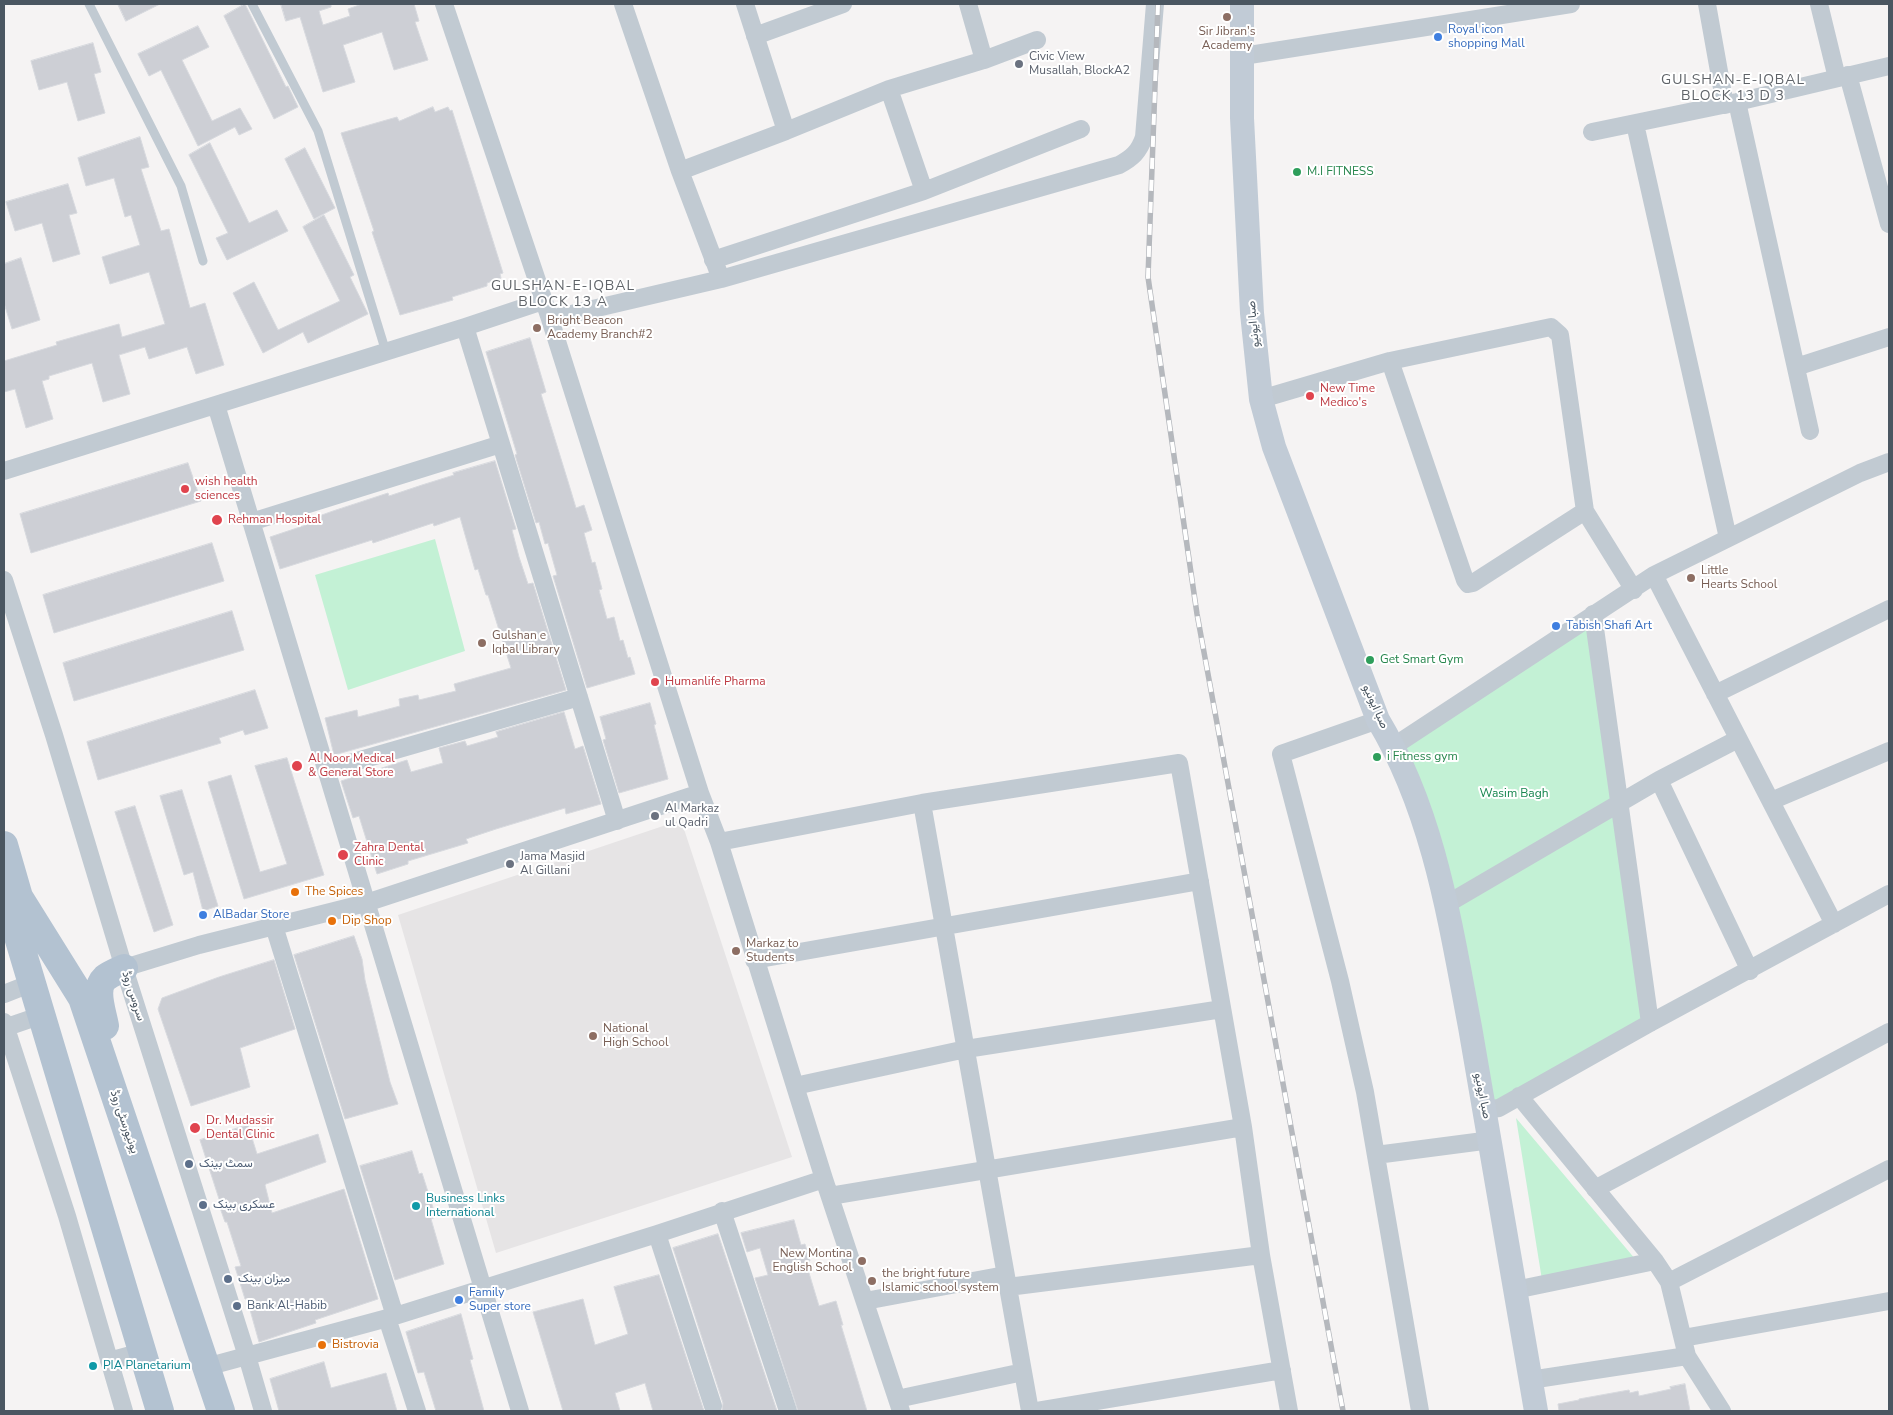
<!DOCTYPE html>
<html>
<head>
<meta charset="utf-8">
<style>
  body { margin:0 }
  #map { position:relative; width:1893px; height:1415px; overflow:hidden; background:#f5f3f3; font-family:"Nunito Sans",sans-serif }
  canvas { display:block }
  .frame { position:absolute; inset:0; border:5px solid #4a5661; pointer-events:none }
</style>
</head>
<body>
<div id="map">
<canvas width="1893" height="1415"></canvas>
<div class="frame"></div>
</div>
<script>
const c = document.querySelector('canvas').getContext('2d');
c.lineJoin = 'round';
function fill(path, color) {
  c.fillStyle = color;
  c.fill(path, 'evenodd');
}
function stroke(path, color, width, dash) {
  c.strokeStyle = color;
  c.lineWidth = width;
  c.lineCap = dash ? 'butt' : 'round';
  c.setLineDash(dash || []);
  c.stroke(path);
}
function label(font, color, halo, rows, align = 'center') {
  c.font = font + ' "Nunito Sans",Vazirmatn,sans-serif';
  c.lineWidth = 4;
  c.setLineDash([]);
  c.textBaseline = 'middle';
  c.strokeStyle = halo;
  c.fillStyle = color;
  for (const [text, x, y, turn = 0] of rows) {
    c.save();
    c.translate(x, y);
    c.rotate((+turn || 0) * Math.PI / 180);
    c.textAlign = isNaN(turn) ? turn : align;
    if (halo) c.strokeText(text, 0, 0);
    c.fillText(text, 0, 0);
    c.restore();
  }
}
fill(new Path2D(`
  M681 820 792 1157 496 1253 398 915Z`), '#e6e4e5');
fill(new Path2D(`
  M435 539 465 651 348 690 315 575Z
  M1593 614 1650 1023 1485 1110 1447 904 1396 752Z
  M1516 1118 1636 1260 1542 1280Z`), '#c3f1d5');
const building = new Path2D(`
  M118 4H160L126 21Z
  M245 4 286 87 288 86 298 107 274 119 224 16Z
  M281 4H331V7L319 11 323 25 350 16 348 9 362 4H414L419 21 415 22 428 60 394 70 382 32 343 45 355 82 323 92 300 17 286 21Z
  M198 26 209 47 182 60 212 121 240 108 252 129 239 135 235 127 198 146 161 70 149 76 138 54Z
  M93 43 101 72 94 74 105 113 78 121 67 82 39 90 31 61Z
  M433 107 435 112 448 107 450 111 452 110 503 273 500 274 501 278 487 283V286L452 297 453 300 400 315 372 232 374 231 341 133 397 117 399 121Z
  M140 137 149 167 141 169 161 231 169 229 190 308 205 303 224 365 196 374 187 347 149 359 145 347 119 355 130 394 103 402 92 363 49 376V379L42 381 53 419 26 428 15 389 4 392V361L57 345 56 342 119 324 122 337 165 324 149 272 110 284 102 257 140 245 131 215 125 217 114 178 86 186 78 158Z
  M210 143 249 223 277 210 288 231 227 260 216 238 228 233 189 155Z
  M305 148 335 208 314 219 285 159Z
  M68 184 77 213 69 215 80 254 53 262 42 223 15 231 6 202Z
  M324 215 354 275 350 277 368 314 308 343 303 332 263 353 233 293 254 282 278 330 340 301 303 227Z
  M21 258 40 320 12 329 4 303V264Z
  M530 338 546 392 541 394 570 488 576 508 584 505 592 530 584 533 592 563 595 562 602 589 599 590 607 619 614 617 620 641 623 640 628 658 630 657 635 674 587 688 553 576 557 575 548 543 545 544 539 522 536 523 515 455 517 454 486 352Z
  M495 461 516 529 512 530 519 557 528 584 533 583 566 690 334 755 325 718 357 710 358 717 400 706 399 699 418 695 419 700 456 691 454 684 511 668 488 595H486L478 569 475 570 460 517 434 526 433 523 373 543 372 540 280 569 270 537 306 525 305 521 333 511 388 493 389 496 422 485 454 475 453 473Z
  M188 463 201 501 31 553 20 514Z
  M212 543 224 581 54 633 43 595Z
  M232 611 244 650 74 701 63 663Z
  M255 690 268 728 245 735 243 730 219 738 221 743 98 780 87 742Z
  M650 703 656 724 654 725 668 779 619 793 603 740 606 739 600 717Z
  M564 712 575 749 583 746 601 804 566 814 565 808 496 829 466 839 468 843 408 861V864L377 874 359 816 353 818 341 781 407 760 411 772 443 763 439 748 465 741 467 746 498 737 496 732Z
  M287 758 324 875 244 899 208 782 231 775 260 872 287 864 255 766Z
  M182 790 218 906 203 911 193 872 184 875 160 796Z
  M135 806 173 925 154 932 115 812Z
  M354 936 362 959 365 980 390 1082 398 1104 345 1119 294 955Z
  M274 960 295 1029 240 1048 250 1087 191 1106 158 1009 162 998 219 977Z
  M248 1125 257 1154 318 1134 326 1162 266 1184 265 1185 272 1213 344 1189 378 1299 315 1320 316 1323 259 1342 247 1299H245L235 1267 241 1266 227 1222H225L218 1202H220L200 1140Z
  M412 1151 419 1174 422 1173 436 1217 431 1219 444 1264 395 1280 360 1166Z
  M794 1220 801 1245 805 1244 810 1261 806 1263 819 1306 836 1301 843 1325H841L867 1411H798L755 1278 768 1275 760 1248 747 1252 741 1233Z
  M718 1234 777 1411H722L723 1403 673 1248Z
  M659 1275 704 1411H653L645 1383 615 1393 620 1411H563L533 1312 583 1299 595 1345 628 1334 614 1287Z
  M461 1314 473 1359 470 1360 484 1411H436L424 1372 418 1373 406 1332Z
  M324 1362 331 1388 386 1373 397 1411H279L270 1379Z
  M1685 1384 1690 1411H1559L1558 1404 1579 1400V1399L1629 1390 1630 1393 1638 1391 1639 1396 1671 1389 1670 1387Z`);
fill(building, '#cdcfd5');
stroke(building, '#d7d9de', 1);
stroke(new Path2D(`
  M89 4 181 186 203 261
  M252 4 318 131 386 352`), '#c1cad2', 9);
stroke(new Path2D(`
  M444 4 550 319 700 793 719 842 824 1179 901 1411
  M623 4 680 171 718 271
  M745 4 786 131
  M968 4 984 60
  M1707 4 1725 105
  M1819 4 1837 78
  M755 36 843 4
  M1243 56 1571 4
  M1848 75 1889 224
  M1737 102 1810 431
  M1635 124 1728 538
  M1592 132 1737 102 1889 66
  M680 171 786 131 889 89 984 60 1037 40
  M924 191 1081 129
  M713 260 924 191 889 89
  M550 319 721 279 1119 165C1132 158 1139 152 1144 137L1155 4
  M465 327 617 821
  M1390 361 1465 580 1468 584 1473 583 1585 511
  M1796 367 1889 337
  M1261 399 1390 361 1551 327 1560 335 1585 511 1634 590
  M216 405 520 1411
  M4 471 465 327 543 301
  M251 522 501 444
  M1654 575 1834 924
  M4 580 54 735 124 968 247 1356 263 1411
  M1593 614 1650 1023
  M1715 694 1889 609
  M1378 720 1281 754 1340 981 1365 1092 1420 1411
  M1394 746 1654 575 1860 473 1889 462
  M326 770 579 697
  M1659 780 1750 971
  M1771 801 1889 751
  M922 803 1030 1411
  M719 842 922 803 1179 763 1243 1127 1261 1255 1289 1411
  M1447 904 1659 780 1738 739
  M274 926 395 1316
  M754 960 1200 881
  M124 968 199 945 366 903 700 793
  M4 994 32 983
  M4 1022 67 1216 124 1411
  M4 1028 42 1015
  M795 1086 966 1049 1222 1009
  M1519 1096 1655 1261 1669 1282 1687 1356 1722 1411
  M1485 1110 1499 1108 1650 1023 1889 894
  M1376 1155 1491 1140
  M1595 1189 1889 1032
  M830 1196 1243 1127
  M722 1211 788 1411
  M657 1234 713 1406
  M1669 1282 1889 1169
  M1008 1287 1261 1255
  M1515 1290 1655 1261
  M865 1301 1005 1275
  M387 1318 417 1411
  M1683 1338 1889 1301
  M109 1361 142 1352
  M206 1367 395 1316 657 1234 824 1179
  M1530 1380 1687 1356
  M897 1399 1023 1372
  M1037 1411 1282 1370`), '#c1cad2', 18);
stroke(new Path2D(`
  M1242 4V118L1252 313 1261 399 1274 447 1378 720C1434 813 1450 922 1470 1027 1493 1155 1513 1283 1536 1411`), '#c1cbd6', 24);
stroke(new Path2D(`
  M4 845 19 897 82 998 221 1411
  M4 890 160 1411
  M105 1026C103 1013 93 989 105 978 110 974 118 971 124 968`), '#b3c2d1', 28);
const rail = new Path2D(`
  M1158 4 1148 277 1197 614 1343 1411`);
stroke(rail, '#b5b8bd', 5.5);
stroke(rail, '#fff', 4, [11]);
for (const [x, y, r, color] of [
  [1227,17,5,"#8d6e63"],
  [1438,37,5,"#3f7fe0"],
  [1019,64,5,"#6b7280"],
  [1297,172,5,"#2e9e5b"],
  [537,328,5,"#8d6e63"],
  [1310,396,5,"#e0444e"],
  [185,489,5,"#e0444e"],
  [217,520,6,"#e0444e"],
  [1691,578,5,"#8d6e63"],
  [1556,626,5,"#3f7fe0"],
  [482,643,5,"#8d6e63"],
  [1370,660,5,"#2e9e5b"],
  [655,682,5,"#e0444e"],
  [1377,757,5,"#2e9e5b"],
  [297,766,6,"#e0444e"],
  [655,816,5,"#6b7280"],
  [343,855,6,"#e0444e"],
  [510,864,5,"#6b7280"],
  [295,892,5,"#e8710a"],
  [203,915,5,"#3f7fe0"],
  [332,921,5,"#e8710a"],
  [736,951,5,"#8d6e63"],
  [593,1036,5,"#8d6e63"],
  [195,1128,6,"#e0444e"],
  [189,1164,5,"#5c6f8a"],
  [203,1205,5,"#5c6f8a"],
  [416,1206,5,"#0f9aa8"],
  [862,1261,5,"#8d6e63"],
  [228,1279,5,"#5c6f8a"],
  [872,1281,5,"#8d6e63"],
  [459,1300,5,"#3f7fe0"],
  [237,1306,5,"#5c6f8a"],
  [322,1345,5,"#e8710a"],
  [93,1366,5,"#0f9aa8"]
]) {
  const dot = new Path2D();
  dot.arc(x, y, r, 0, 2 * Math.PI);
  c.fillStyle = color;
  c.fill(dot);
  stroke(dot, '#fff', 2);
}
label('12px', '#366cbe', '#fff', [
  ["Royal icon",1448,30],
  ["shopping Mall",1448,44],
  ["Tabish Shafi Art",1566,626],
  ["AlBadar Store",213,915],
  ["Family",469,1293],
  ["Super store",469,1307]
], 'left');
label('12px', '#785e54', '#fff', [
  ["Sir Jibran's",1227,32,"center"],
  ["Academy",1227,46,"center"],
  ["Bright Beacon",547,321],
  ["Academy Branch#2",547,335],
  ["Little",1701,571],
  ["Hearts School",1701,585],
  ["Gulshan e",492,636],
  ["Iqbal Library",492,650],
  ["Markaz to",746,944],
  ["Students",746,958],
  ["National",603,1029],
  ["High School",603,1043],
  ["New Montina",852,1254,"right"],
  ["English School",852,1268,"right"],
  ["the bright future",882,1274],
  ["Islamic school system",882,1288]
], 'left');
label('12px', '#5b616d', '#fff', [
  ["Civic View",1029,57],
  ["Musallah, BlockA2",1029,71],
  ["Al Markaz",665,809],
  ["ul Qadri",665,823],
  ["Jama Masjid",520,857],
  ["Al Gillani",520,871]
], 'left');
label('12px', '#27864d', '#fff', [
  ["M.I FITNESS",1307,172],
  ["Get Smart Gym",1380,660],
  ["i Fitness gym",1387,757]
], 'left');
label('12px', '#4a5661', '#fff', [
  ["صبا ایونیو",1254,324,-95],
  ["صبا ایونیو",1375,707,66],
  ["سروس روڈ",133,996,72],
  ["صبا ایونیو",1482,1096,79],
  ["یونیورسٹی روڈ",124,1122,71]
]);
label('12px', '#be3a42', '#fff', [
  ["New Time",1320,389],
  ["Medico's",1320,403],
  ["wish health",195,482],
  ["sciences",195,496],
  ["Rehman Hospital",228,520],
  ["Humanlife Pharma",665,682],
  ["Al Noor Medical",308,759],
  ["& General Store",308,773],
  ["Zahra Dental",354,848],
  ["Clinic",354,862],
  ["Dr. Mudassir",206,1121],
  ["Dental Clinic",206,1135]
], 'left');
label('12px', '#17864f', '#fff', [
  ["Wasim Bagh",1514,794]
]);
label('12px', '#c56008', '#fff', [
  ["The Spices",305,892],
  ["Dip Shop",342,921],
  ["Bistrovia",332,1345]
], 'left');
label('12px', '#4e5e75', '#fff', [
  ["سمٹ بینک",199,1164],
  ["عسکری بینک",213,1205],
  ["میزان بینک",238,1279],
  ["Bank Al-Habib",247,1306]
], 'left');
label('12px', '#0d838f', '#fff', [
  ["Business Links",426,1199],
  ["International",426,1213],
  ["PIA Planetarium",103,1366]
], 'left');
c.letterSpacing = '1px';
label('14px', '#5f6368', '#fff', [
  ["GULSHAN-E-IQBAL",1733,81],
  ["BLOCK 13 D 3",1733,97],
  ["GULSHAN-E-IQBAL",563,287],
  ["BLOCK 13 A",563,303]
]);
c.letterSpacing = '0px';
</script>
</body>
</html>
